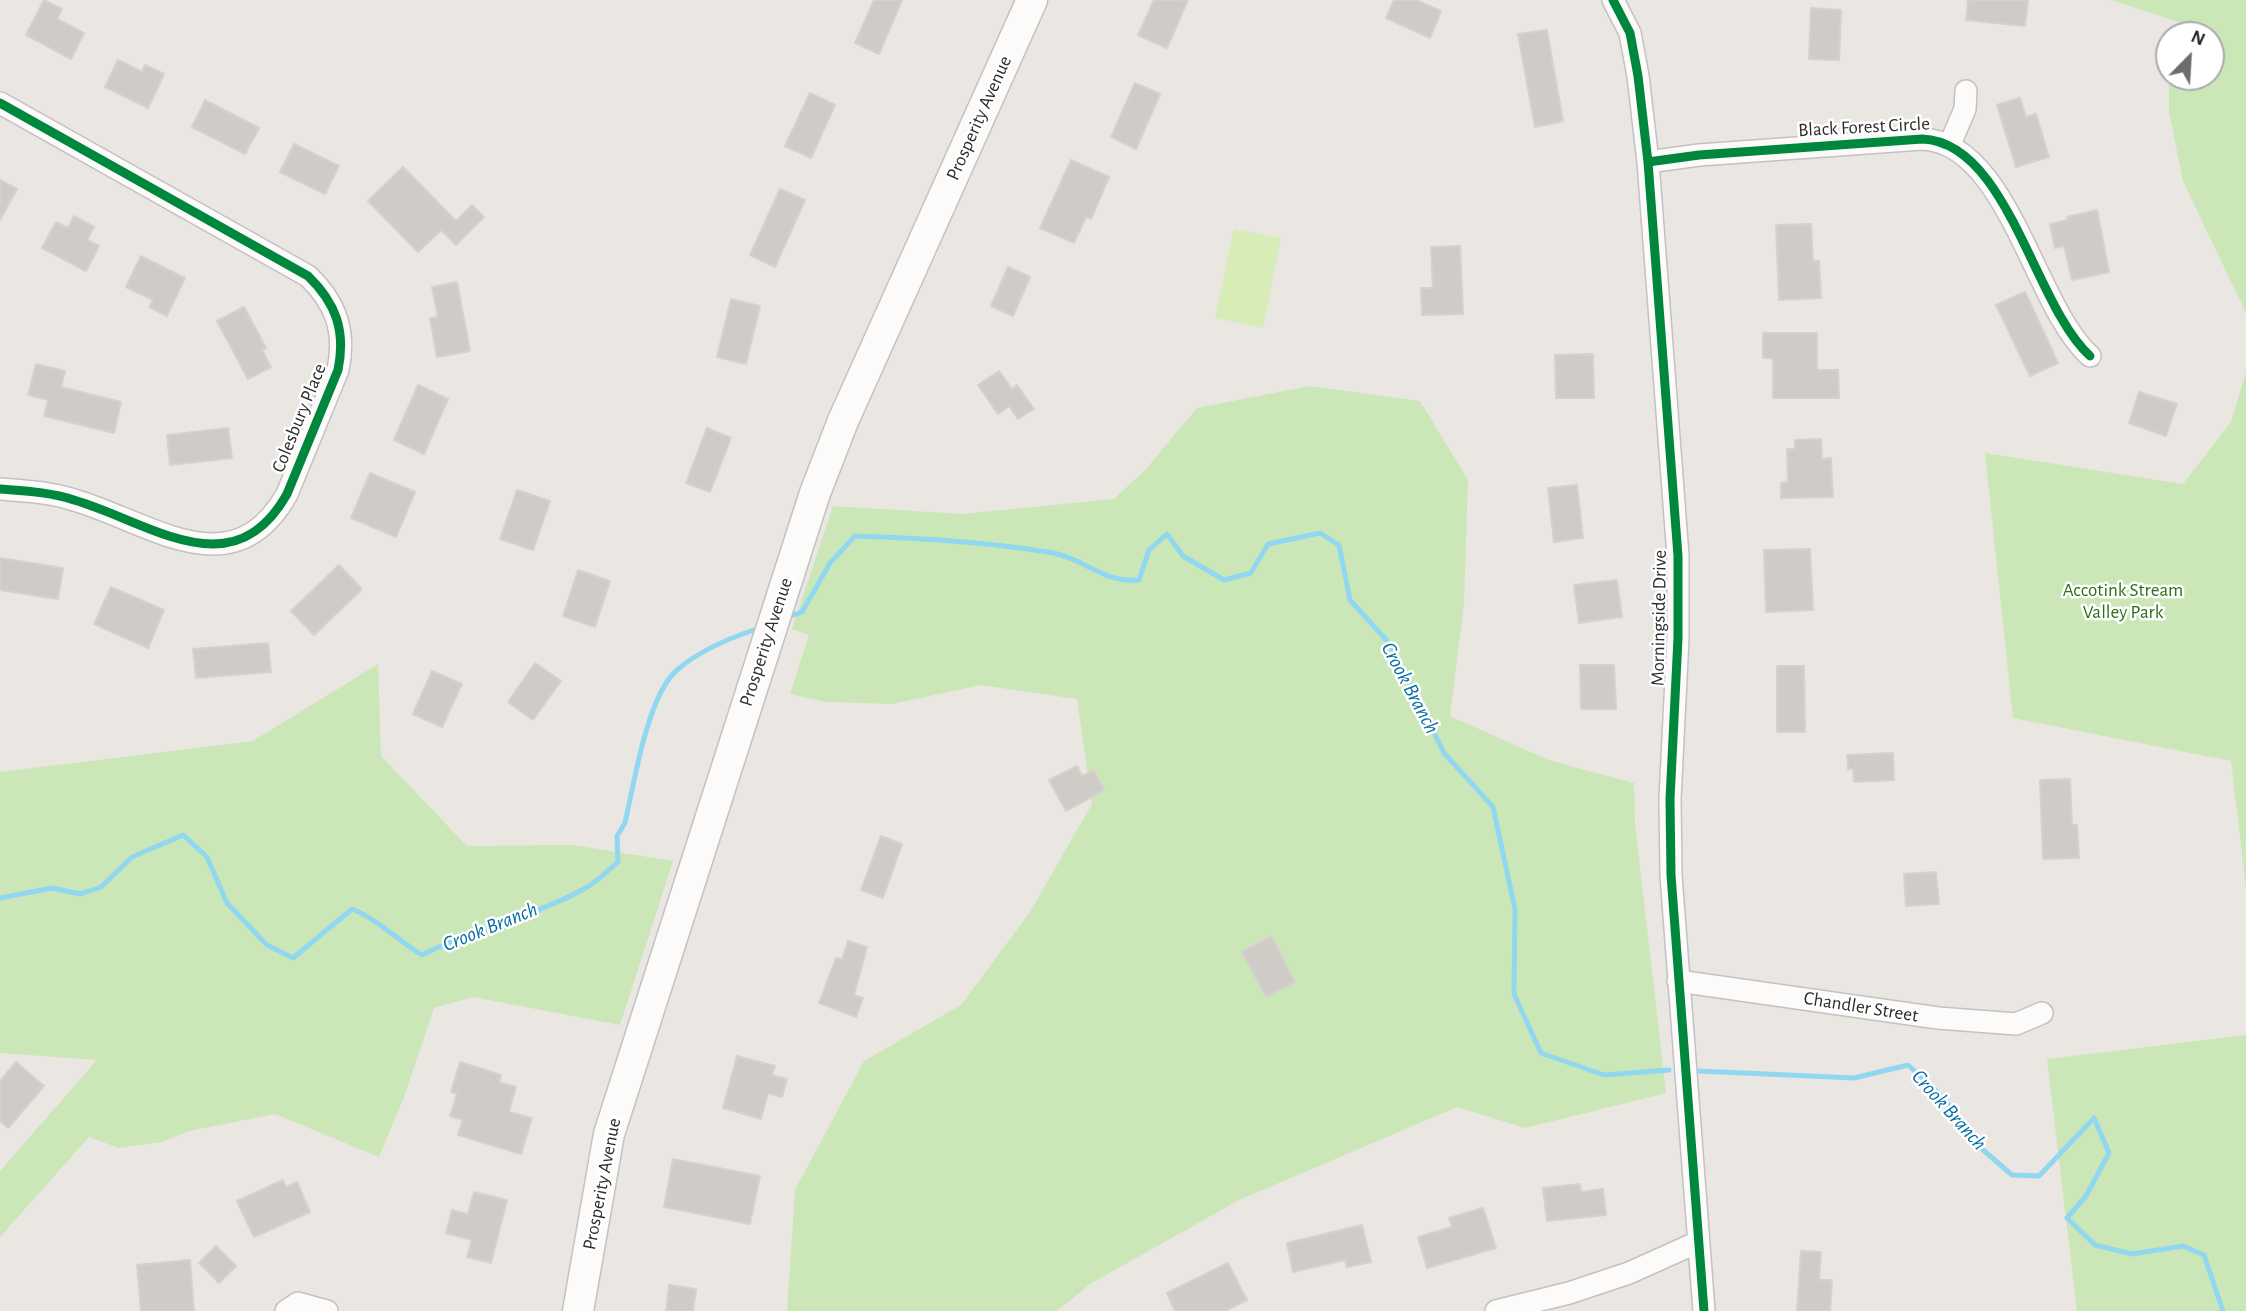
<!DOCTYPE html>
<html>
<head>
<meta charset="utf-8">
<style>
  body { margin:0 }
  #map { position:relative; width:2246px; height:1311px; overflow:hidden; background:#eae6e1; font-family:"Alegreya Sans",sans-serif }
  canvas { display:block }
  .north { position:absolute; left:2155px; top:21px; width:70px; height:70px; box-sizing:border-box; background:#fff; border:2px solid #ababab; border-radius:50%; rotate:24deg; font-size:19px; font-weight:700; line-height:28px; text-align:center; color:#2c2c2c }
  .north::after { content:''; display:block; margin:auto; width:24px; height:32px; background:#6e6d6b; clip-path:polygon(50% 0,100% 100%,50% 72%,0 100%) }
</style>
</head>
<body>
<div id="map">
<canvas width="2246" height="1311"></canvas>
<div class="north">N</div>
</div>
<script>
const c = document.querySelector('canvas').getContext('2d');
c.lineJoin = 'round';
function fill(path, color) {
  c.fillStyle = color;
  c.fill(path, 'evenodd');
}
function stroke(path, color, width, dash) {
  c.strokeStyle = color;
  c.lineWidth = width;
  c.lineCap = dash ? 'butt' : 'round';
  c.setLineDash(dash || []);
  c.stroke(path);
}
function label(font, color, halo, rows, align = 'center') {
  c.font = font + ' "Alegreya Sans",sans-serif';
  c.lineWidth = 5;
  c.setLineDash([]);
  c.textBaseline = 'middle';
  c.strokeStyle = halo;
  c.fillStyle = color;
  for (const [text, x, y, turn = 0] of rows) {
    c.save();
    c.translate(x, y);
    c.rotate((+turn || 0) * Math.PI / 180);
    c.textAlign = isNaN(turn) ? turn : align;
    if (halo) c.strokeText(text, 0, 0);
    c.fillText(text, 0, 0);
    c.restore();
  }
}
fill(new Path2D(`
  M2111 0H2246V313L2183 181 2169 111V77H2211V35H2185L2188 25Z
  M2246 372V888L2231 761 2013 718 1985 453 2183 484 2231 422Z
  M1310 386 1420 401 1468 480 1464 604 1450 716 1548 760 1634 783 1635 823 1666 1093 1525 1128 1457 1107 1239 1200 1090 1284 1057 1311H787L795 1190 864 1061 961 1005 1030 912 1092 804 1077 699 981 685 892 704 826 702 790 694 809 635 792 629 833 506 962 514 1114 499 1146 469 1197 408Z
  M378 664 381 756 467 846 573 845 673 861 620 1025 473 997 434 1008 404 1097 379 1157 275 1114 189 1131 162 1142 119 1148 89 1137 0 1237V1171L97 1060 0 1053V772L253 741Z
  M2246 1035V1311H2077L2047 1059Z`), '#cbe7b8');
fill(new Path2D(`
  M1234 229 1281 238 1263 328 1215 318Z`), '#d7ecb6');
stroke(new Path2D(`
  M791 616 802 612 830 563 855 536C921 538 989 542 1053 553 1086 559 1102 583 1139 580L1149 550 1167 534 1183 556 1224 580 1251 573 1268 544 1320 533 1339 545 1350 600 1390 644 1444 753 1493 807 1515 909 1514 994 1541 1053 1604 1075 1669 1070
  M0 898 52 888 80 894 101 887 132 857 183 835 207 857 227 903 267 945 293 958 352 909C378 920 398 940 422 955 474 929 532 917 584 889 596 883 607 871 618 862L617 836 625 823C634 784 647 696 677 670 699 651 727 639 754 630
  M1699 1071 1854 1078 1908 1065 1944 1098 1975 1143 2012 1175 2039 1176 2094 1118 2109 1153 2086 1196 2067 1218 2095 1245 2132 1254 2183 1246 2204 1255 2223 1311`), '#91d7f0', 5);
const building = new Path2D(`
  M44 0 62 9 57 19 84 33 71 59 26 35Z
  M874 0H902L879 54 855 43Z
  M1154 0H1188L1167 48 1138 35Z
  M1394 0H1416L1441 11 1430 38 1386 18Z
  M1968 0H2028L2025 26 1966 20Z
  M1811 8 1841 10 1839 60 1809 59Z
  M1547 30 1563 121 1535 127 1518 34Z
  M118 60 142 72 145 65 164 74 148 108 105 87Z
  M1135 83 1160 94 1136 149 1111 137Z
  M810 93 835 105 811 158 785 146Z
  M2020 98 2026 117 2036 114 2049 157 2016 167 1997 105Z
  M205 100 259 128 245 154 192 127Z
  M294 144 339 166 325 194 280 172Z
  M1071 160 1109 177 1091 219 1086 217 1074 243 1040 228Z
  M403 167 456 221 472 205 484 217 456 245 441 230 418 252 368 201Z
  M0 180 17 189 0 220Z
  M780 189 805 200 775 267 750 255Z
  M2097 210 2109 272 2072 280 2064 246 2055 248 2050 224 2068 220 2067 217Z
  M74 216 94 227 87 240 99 246 86 271 42 248 56 222 68 228Z
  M1811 224 1813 261H1819L1821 298 1779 300 1776 225Z
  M1460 246 1463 314 1422 315 1421 288H1433L1431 247Z
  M141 256 185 278 167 316 149 307 153 300 126 287Z
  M1008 267 1030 277 1013 316 991 306Z
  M457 282 470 351 437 357 430 318 438 317 432 287Z
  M2025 292 2058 363 2030 376 1996 305Z
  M731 299 760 306 746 364 717 357Z
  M244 307 266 348 262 350 271 367 248 379 217 321Z
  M1763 333H1817V370H1838L1839 398H1773V358H1763Z
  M1593 354 1594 398H1556L1555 355Z
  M36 364 65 371 61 387 121 402 114 433 44 416 48 400 28 395Z
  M999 371 1012 389 1017 385 1034 409 1018 419 1009 406 998 414 978 385Z
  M418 385 448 399 424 454 394 440Z
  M2139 392 2177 404 2166 436 2129 423Z
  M228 428 232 458 170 465 167 435Z
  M707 428 731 438 710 492 686 483Z
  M1821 439 1822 459 1831 458 1833 497 1781 498V483L1788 482 1787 449H1795V440Z
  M370 473 415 492 396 537 351 518Z
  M1577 485 1583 538 1554 542 1548 488Z
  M517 490 550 501 533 550 500 539Z
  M1810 549 1813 610 1766 612 1764 550Z
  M0 558 63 568 58 599 0 590Z
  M339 565 362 589 314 635 291 611Z
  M578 570 610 581 595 627 563 616Z
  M1617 580 1622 617 1579 623 1574 585Z
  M111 587 164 610 148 648 94 624Z
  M268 643 271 672 196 678 193 649Z
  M535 663 561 681 533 720 508 702Z
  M1580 665H1614L1616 709H1581Z
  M1777 666H1804L1805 732H1777Z
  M432 671 462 684 442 727 413 714Z
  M1893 753 1894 780 1854 782 1853 769H1848L1847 755Z
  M1077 766 1082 776 1094 770 1104 790 1066 811 1049 780Z
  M2070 779 2072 825H2077L2079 858 2043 859 2040 780Z
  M881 836 902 844 883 898 861 890Z
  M1936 872 1939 904 1906 906 1904 874Z
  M1271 936 1295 982 1266 997 1242 952Z
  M848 941 867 947 854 995 863 998 856 1017 819 1003 836 958 842 960Z
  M737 1056 775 1066 772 1075 787 1079 782 1097 768 1093 761 1119 723 1108Z
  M16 1062 44 1086 8 1128 0 1121V1081Z
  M460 1062 501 1075 499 1082 516 1087 509 1112 532 1118 521 1154 458 1135 463 1120 450 1116 457 1094 451 1092Z
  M673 1159 760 1176 750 1224 664 1207Z
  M283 1180 286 1187 297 1182 310 1212 254 1237 237 1201Z
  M1580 1184 1581 1192 1603 1189 1606 1215 1547 1221 1543 1188Z
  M474 1192 507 1200 491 1263 467 1257 472 1240 446 1233 452 1210 468 1214Z
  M1483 1208 1496 1248 1427 1268 1418 1237 1452 1227 1449 1218Z
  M1362 1225 1371 1262 1347 1267 1345 1260 1293 1272 1287 1243Z
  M216 1246 236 1266 219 1283 199 1263Z
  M1801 1251 1821 1252 1819 1280H1832L1830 1311H1797Z
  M190 1260 194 1311H141L137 1265Z
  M1228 1263 1247 1300 1225 1311H1175L1167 1293Z
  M669 1285 696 1289 693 1311H666Z`);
fill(building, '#cfccc8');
stroke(building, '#d5d2cd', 2);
const street = new Path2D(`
  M1613 0 1630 33 1638 76 1648 162 1678 556V638L1670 799 1671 875 1704 1311
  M0 103 308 276C336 303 346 331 338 370L287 494C233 590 150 522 74 500 50 492 25 491 0 489
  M1950 144 1965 109 1966 91
  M1648 162 1699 155 1922 139C2008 142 2034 306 2090 356
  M1678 981 1938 1018 2016 1024 2042 1013
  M286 1311 298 1303 327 1311
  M1496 1311 1569 1293 1629 1273 1698 1242`);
const secondary = new Path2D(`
  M578 1311 609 1134 815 493 843 421 1032 0`);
stroke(street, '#c3c2c2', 24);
stroke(secondary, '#c3c2c2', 33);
stroke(street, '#fcfbfa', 21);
stroke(secondary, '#fcfbfa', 30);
stroke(new Path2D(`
  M1613 0 1630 33 1638 76 1648 162 1678 556V638L1670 799 1671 875 1704 1311
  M0 103 308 276C336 303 346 331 338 370L287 494C233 590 150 522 74 500 50 492 25 491 0 489
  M1648 162 1699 155 1922 139C2008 142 2034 306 2090 356`), '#00873e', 9);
label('19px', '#2c2c2c', '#fff', [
  ["Prosperity Avenue",979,118,-66],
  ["Black Forest Circle",1864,127,-3],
  ["Colesbury Place",299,418,-68],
  ["Morningside Drive",1659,618,-89],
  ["Prosperity Avenue",766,642,-72],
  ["Chandler Street",1861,1007,9],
  ["Prosperity Avenue",602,1184,-79]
]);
label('19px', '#286f16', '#fff', [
  ["Accotink Stream",2123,590],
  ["Valley Park",2123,612]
]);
label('italic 21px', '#056ea6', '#fff', [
  ["Crook Branch",1410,688,62],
  ["Crook Branch",490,927,-22],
  ["Crook Branch",1949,1110,48]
]);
</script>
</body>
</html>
